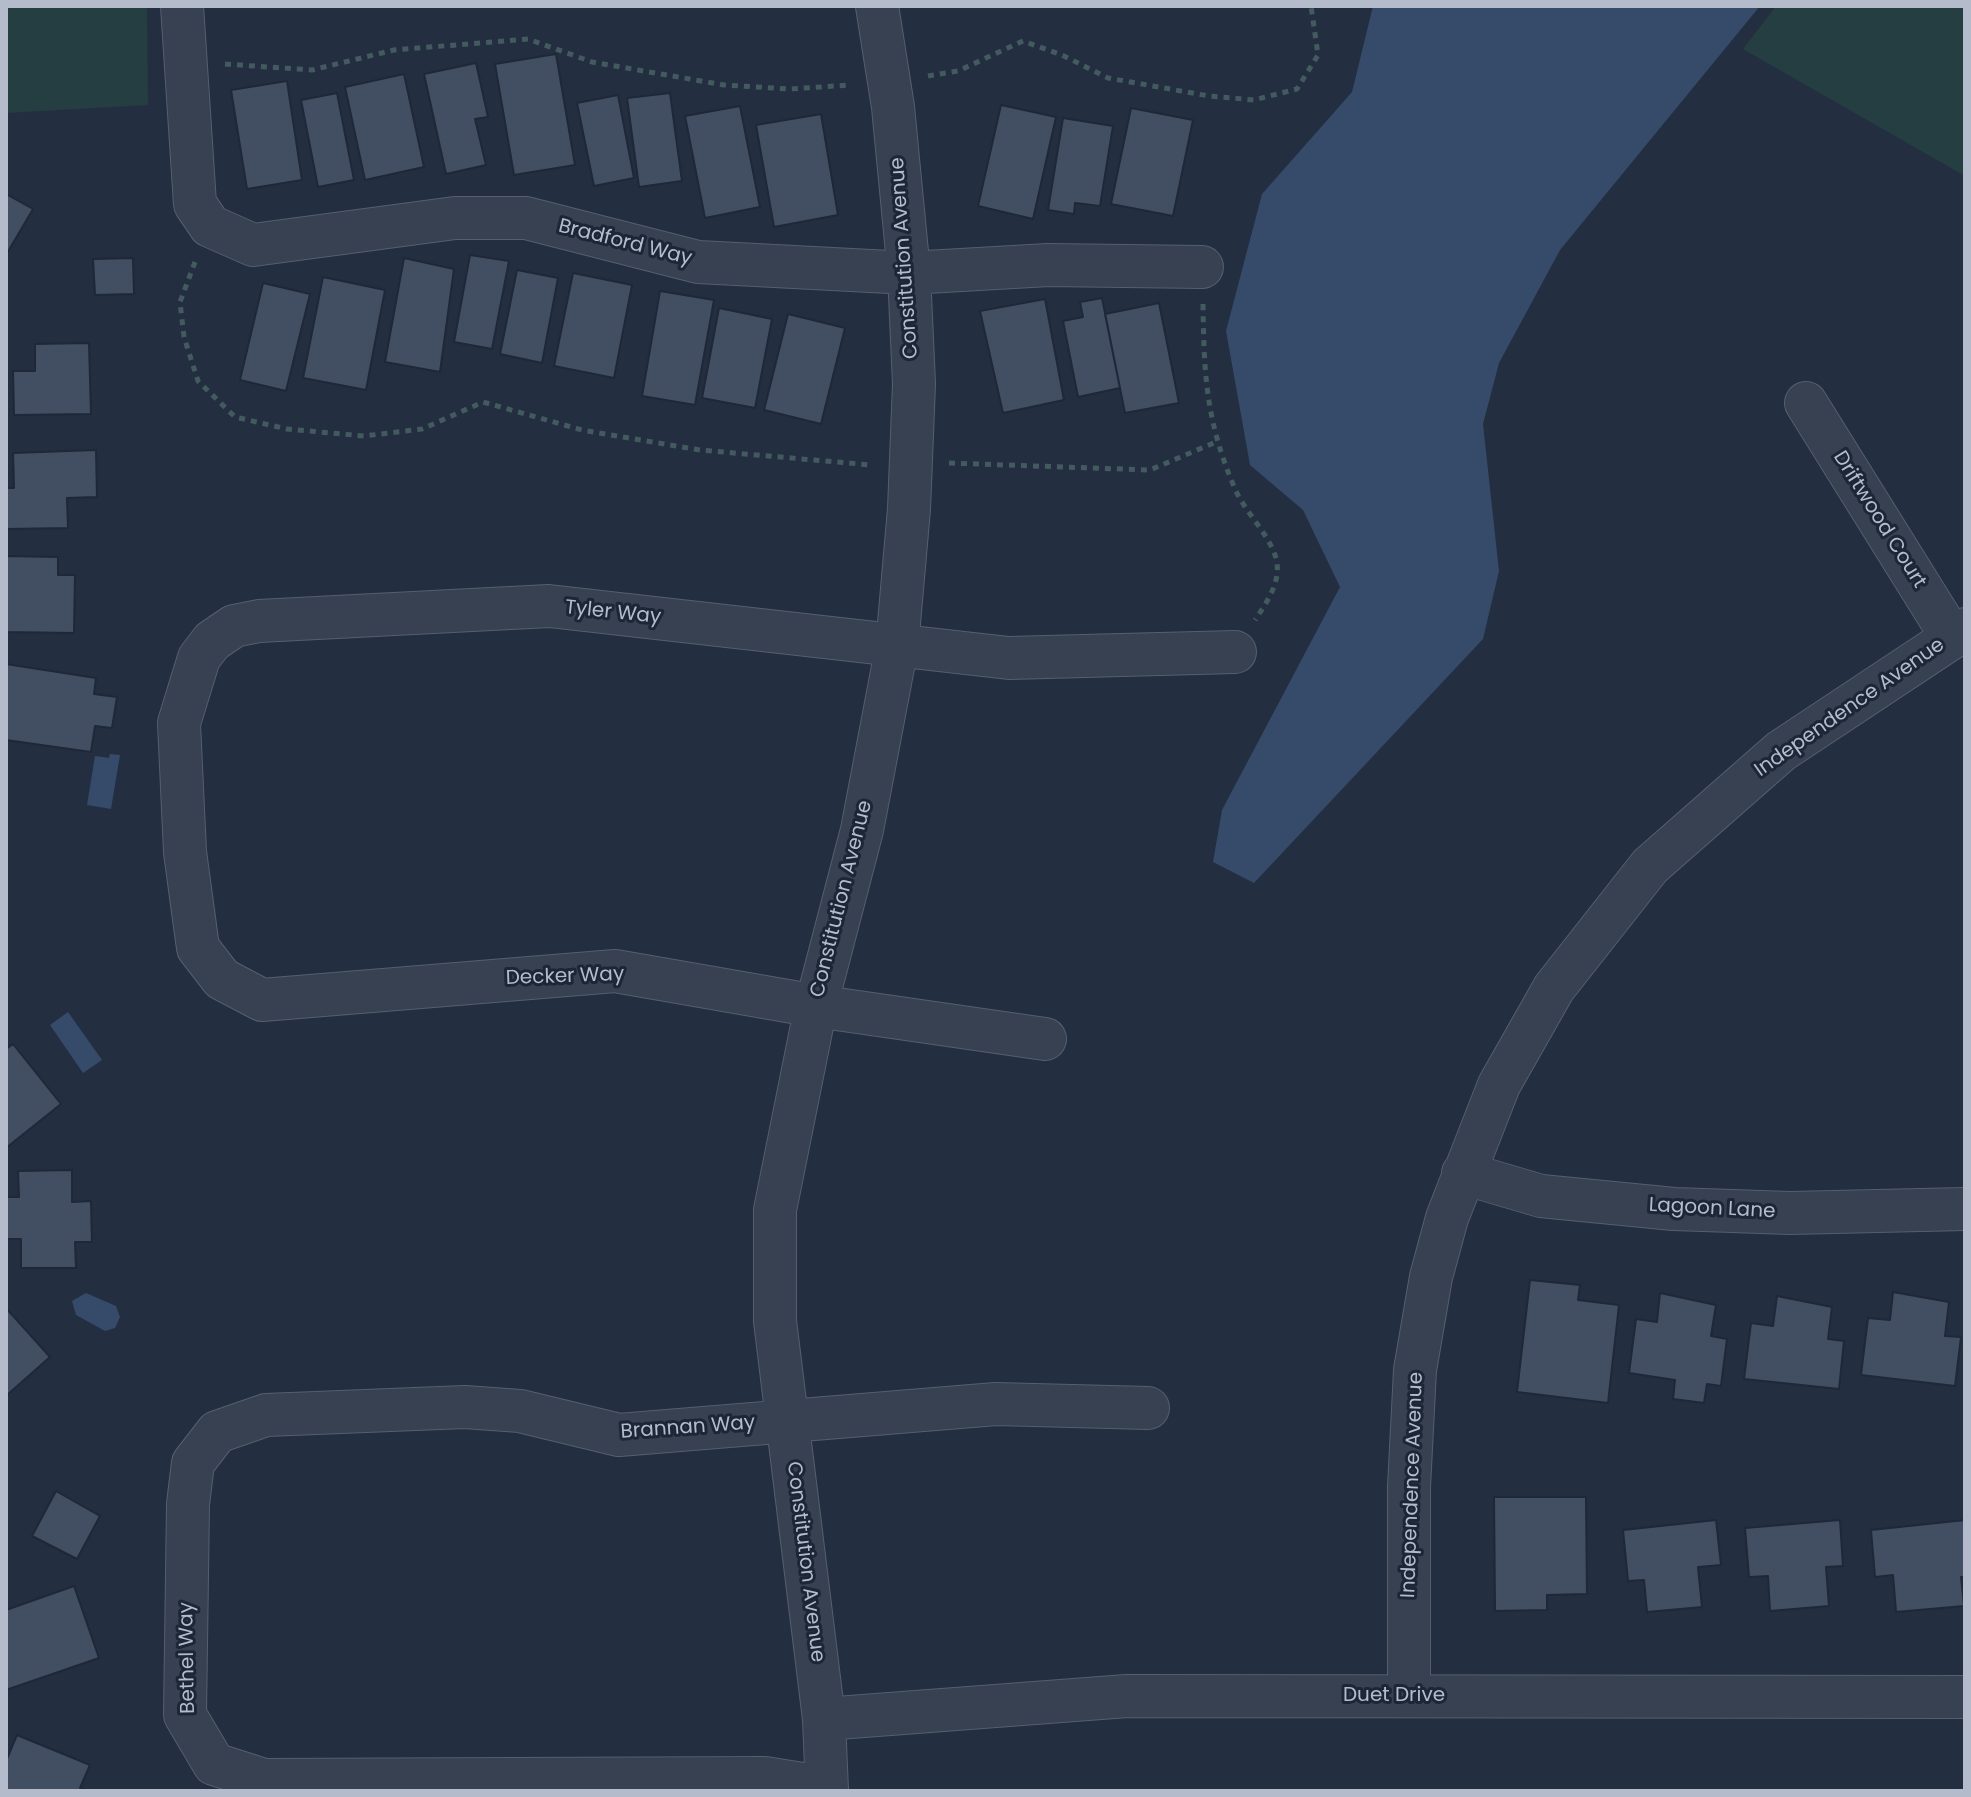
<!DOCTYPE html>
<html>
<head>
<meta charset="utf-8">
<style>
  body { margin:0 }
  #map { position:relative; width:1971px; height:1797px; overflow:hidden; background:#232f41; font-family:Poppins,sans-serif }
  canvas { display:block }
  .frame { position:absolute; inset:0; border:8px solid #b4bccb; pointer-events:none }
</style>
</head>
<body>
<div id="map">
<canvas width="1971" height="1797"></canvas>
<div class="frame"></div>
</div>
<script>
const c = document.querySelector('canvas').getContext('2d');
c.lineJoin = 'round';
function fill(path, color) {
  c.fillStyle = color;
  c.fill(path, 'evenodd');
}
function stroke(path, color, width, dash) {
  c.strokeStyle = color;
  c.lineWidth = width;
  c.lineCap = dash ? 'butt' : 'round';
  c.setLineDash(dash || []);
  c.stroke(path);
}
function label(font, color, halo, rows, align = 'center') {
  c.font = font + ' Poppins,sans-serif';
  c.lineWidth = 6;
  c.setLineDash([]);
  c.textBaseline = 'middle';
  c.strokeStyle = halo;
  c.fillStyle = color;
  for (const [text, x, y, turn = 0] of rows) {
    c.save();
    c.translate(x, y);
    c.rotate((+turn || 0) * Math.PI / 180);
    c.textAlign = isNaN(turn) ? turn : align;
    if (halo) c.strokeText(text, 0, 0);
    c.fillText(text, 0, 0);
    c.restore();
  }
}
fill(new Path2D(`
  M6 6H147L148 105 6 113Z
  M1776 6H1965V176L1743 49Z`), '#253e42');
fill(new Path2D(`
  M1373 6H1760L1560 250 1499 363 1483 424 1499 571 1483 639 1254 883 1213 862 1222 810 1340 587 1303 510 1250 465 1226 331 1262 194 1352 92Z
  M110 754 120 755 111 809 87 805 95 756 109 758Z
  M68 1012 102 1060 83 1073 50 1025Z
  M86 1293 116 1306 120 1317 115 1328 105 1331 76 1315 72 1301Z`), '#364a69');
const building = new Path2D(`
  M556 54 575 165 514 175 495 64Z
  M476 63 488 117 475 119 486 165 446 174 424 74Z
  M404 74 424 167 365 180 345 87Z
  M287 81 302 180 247 189 231 90Z
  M337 93 354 180 318 187 301 100Z
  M670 93 682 181 639 187 627 98Z
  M618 95 634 178 594 186 577 103Z
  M1001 105 1056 117 1033 219 978 206Z
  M740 106 760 207 705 218 685 116Z
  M1131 108 1193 120 1173 216 1111 204Z
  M821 114 838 215 774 227 756 125Z
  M1063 118 1113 126 1100 206 1075 203 1074 214 1048 210Z
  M6 194 33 209 6 255Z
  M470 255 509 261 492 349 454 342Z
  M133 258 134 294 95 295 93 259Z
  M404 258 454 269 440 372 385 362Z
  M517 270 558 278 542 363 500 354Z
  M573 273 632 285 614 378 554 366Z
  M323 277 385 290 366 390 303 378Z
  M263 283 310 294 286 391 240 380Z
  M660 291 714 300 695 405 642 396Z
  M1102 298 1120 388 1078 397 1063 321 1083 317 1080 302Z
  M1045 299 1064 400 1003 413 980 311Z
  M1159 303 1179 403 1125 413 1105 314Z
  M719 308 772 319 755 408 702 398Z
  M788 314 845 328 821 424 764 410Z
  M89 343 91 414 14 415 13 371H35V344Z
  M96 450 97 497 67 498 68 528 6 529V488H14L13 453Z
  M6 556 58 557V575H75L74 633 6 632Z
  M6 664 96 678 94 694 117 697 112 728 95 726 91 752 6 740Z
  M13 1044 61 1104 6 1148V1049Z
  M72 1170V1202L91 1201 92 1242H75L76 1268H21V1239H6V1197H19L18 1171Z
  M1530 1280 1580 1285 1578 1300 1619 1305 1608 1403 1517 1392Z
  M1893 1292 1949 1302 1945 1336 1961 1337 1955 1386 1861 1375 1868 1318 1890 1320Z
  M1660 1293 1716 1305 1711 1336 1727 1339 1721 1386 1707 1384 1704 1403 1673 1399 1675 1380 1629 1373 1636 1319 1657 1322Z
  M1777 1296 1832 1307 1828 1339 1844 1341 1839 1389 1744 1379 1751 1323 1773 1326Z
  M6 1308 50 1357 6 1396Z
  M56 1491 100 1516 77 1559 32 1536Z
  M1494 1497H1586L1587 1594 1547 1595V1610L1495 1611Z
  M1716 1520 1721 1565 1698 1567 1702 1607 1647 1612 1644 1580 1628 1581 1623 1530Z
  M1840 1520 1843 1566 1826 1567 1829 1606 1770 1611 1768 1576 1749 1577 1745 1528Z
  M1965 1520V1577H1961L1964 1606 1896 1612 1893 1575 1875 1577 1871 1530Z
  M74 1586 99 1658 6 1690V1610Z
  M17 1735 90 1765 80 1788 89 1791H6V1761Z`);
fill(building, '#424f63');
stroke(building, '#1e2838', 2);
const minor = new Path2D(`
  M182 6 195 204 210 226 253 245 455 218H526L698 262 909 273 1048 265 1202 267
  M1806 403 1951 636
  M1045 1039 816 1006 615 971 262 1000 222 979 198 948 185 852 179 723 199 658 212 641 234 626 259 621 549 606 1009 658 1235 652
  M1463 1173 1541 1196 1674 1209 1790 1213 1965 1209
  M1409 1696V1487L1415 1370 1431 1277 1447 1218 1499 1085 1554 988 1650 866 1781 751 1965 629
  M824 1719 1127 1696 1965 1697
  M827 1788 765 1778 264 1780 214 1764 185 1715 188 1504 193 1463 217 1432 266 1415 465 1407 520 1411 619 1435 996 1404 1148 1408
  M827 1791 824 1719 775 1321V1210L816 1006 862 830 897 646 909 509 914 384 909 273 893 107 877 6`);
stroke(minor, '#555f6e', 44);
stroke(new Path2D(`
  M225 64 312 70 394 50 528 39 592 62 724 85 790 89 850 85
  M928 76 958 71 1023 41 1062 55 1108 78 1209 96 1254 100 1297 89 1318 55 1311 6
  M195 262 180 302 184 337 198 381 235 417 287 429 364 436 422 429 483 402 582 430 700 450 871 465
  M1203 304C1204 376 1206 421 1235 489 1245 512 1269 534 1276 558 1282 581 1267 602 1255 620
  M949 463 1150 470 1216 442`), '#435b5f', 5, [6, 6]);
stroke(minor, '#374151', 42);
label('20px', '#b4bccb', '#1c2636', [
  ["Bradford Way",625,243,14],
  ["Constitution Avenue",905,258,-94],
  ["Driftwood Court",1879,520,58],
  ["Tyler Way",613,613,6],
  ["Independence Avenue",1850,708,-35],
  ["Constitution Avenue",842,899,-76],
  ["Decker Way",565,977,-2],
  ["Lagoon Lane",1712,1209,3],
  ["Brannan Way",688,1428,-4],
  ["Independence Avenue",1413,1485,-88],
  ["Constitution Avenue",805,1562,83],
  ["Bethel Way",188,1658,-91],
  ["Duet Drive",1394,1696]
]);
</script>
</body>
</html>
